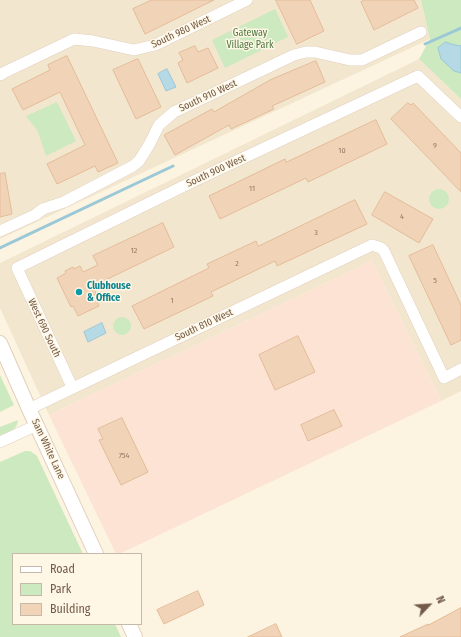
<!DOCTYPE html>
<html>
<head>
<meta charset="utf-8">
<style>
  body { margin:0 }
  #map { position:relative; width:461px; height:637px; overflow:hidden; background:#fcf4e0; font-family:"Fira Sans Condensed",sans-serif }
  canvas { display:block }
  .legend { position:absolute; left:12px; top:553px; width:130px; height:72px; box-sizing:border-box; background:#fff7e6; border:1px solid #c7b9a7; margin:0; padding:5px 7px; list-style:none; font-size:12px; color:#725b48 }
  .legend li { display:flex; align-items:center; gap:8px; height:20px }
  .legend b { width:20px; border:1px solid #c7b9a7 }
  .north { position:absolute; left:409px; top:585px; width:40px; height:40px; -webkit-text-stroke:3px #fff7e6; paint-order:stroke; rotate:65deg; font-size:11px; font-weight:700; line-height:16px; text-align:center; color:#725b48 }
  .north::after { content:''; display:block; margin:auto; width:14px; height:18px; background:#725b48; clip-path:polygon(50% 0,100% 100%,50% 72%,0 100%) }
</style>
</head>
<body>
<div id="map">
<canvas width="461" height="637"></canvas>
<ul class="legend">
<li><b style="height:5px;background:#fff"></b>Road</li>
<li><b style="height:11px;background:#cce9bf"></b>Park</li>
<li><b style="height:11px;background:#f1d4b8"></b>Building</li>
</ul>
<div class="north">N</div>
</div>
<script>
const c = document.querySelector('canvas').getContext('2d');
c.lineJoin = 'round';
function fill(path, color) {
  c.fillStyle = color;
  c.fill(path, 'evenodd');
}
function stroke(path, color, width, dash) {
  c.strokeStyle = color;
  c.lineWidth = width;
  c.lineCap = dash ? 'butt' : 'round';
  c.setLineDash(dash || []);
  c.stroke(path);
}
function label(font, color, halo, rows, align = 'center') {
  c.font = font + ' "Fira Sans Condensed",sans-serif';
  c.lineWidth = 3;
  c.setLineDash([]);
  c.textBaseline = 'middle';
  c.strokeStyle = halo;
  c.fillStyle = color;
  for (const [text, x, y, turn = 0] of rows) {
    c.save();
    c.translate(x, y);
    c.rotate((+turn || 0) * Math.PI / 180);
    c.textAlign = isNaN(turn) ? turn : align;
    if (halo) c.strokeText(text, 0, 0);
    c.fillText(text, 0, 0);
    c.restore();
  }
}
fill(new Path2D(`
  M0 0H421L430 39 0 239Z
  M419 59 461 99V391L441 401 372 261 49 415 0 308V263Z`), '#f3e6cf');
fill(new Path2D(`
  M372 261 441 401 119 554H116L49 415Z`), '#fce3d4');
fill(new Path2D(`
  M421 0H461V99L419 59 430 39Z
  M275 9 288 37 225 68 212 40Z
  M57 102 76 141 46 156 40 138 37 130 26 116Z
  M429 199a10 10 0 1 1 20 0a10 10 0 1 1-20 0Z
  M113 326a9 9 0 1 1 18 0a9 9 0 1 1-18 0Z
  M0 375 14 405 0 412Z
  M18 420C17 431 9 432 0 436V427Z
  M25 451H30L37 456 83 554H13V624H115L121 637H0V462Z`), '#cce9bf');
const water = new Path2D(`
  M446 42 451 44 460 46 461 45V73L454 71 441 59 438 48Z
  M167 69 176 87 166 91 158 74Z
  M102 323 106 333 88 342 84 332Z`);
fill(water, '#b5dae5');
stroke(water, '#9bc8d7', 1);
stroke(new Path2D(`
  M425 44 461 28
  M0 248 173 166`), '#9bc8d7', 3);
const building = new Path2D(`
  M152 0H214L145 34 133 9Z
  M276 0H310L324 31 297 44Z
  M365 0H414L418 8 374 30 361 2Z
  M195 46 198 52 208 48 218 68 187 83 178 63 183 60 179 53Z
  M67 56 118 163 98 172 95 166 57 184 47 164 85 145 60 92 23 110 12 89 50 70 48 65Z
  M138 59 161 107 136 119 113 70Z
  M316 61 325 82 272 106 274 109 231 129 229 125 175 155 164 135 212 109 214 112 270 80Z
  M408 103 411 105 413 103 461 153V192L391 119Z
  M376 120 387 144 308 182 306 178 220 219 209 196 285 159 286 162Z
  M5 173 12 214 0 217V174Z
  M385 192 433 219 419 243 372 215Z
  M355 200 367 224 277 266 275 261 211 292 213 296 144 329 132 306 209 268 207 264 256 241 258 246Z
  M163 223 174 247 93 286 96 293 94 295 99 306 78 316 73 306 71 307 57 278 66 273 65 271 73 267 74 269 80 266 83 272 98 265 93 256Z
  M433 245 461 305V340L451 345 409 256Z
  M298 336 315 372 275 390 259 355Z
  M334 410 342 426 308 441 301 425Z
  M122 418 148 472 121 485 99 440 103 439 98 429Z
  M198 591 204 605 164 624 157 610Z
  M461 608V637H400L428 624V625Z
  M276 624 282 637H248Z`);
fill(building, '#f1d4b8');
stroke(building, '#e4bc98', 1);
const minor = new Path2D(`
  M0 75 5 72 74 39 93 41 134 50 155 45 247 0
  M0 231 35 215 43 209 64 202 133 166 139 161 149 145 159 125 174 112 294 55 306 52H315L350 60H362L421 32
  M72 387 17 268 194 181 418 76 461 117
  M29 409 372 245 381 248 384 251 444 378 461 369
  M0 442 37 425`);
const tertiary = new Path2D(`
  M0 343 29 409 96 554
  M129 624 135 637`);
stroke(minor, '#e0d0bc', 12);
stroke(tertiary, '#e0d0bc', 16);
stroke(minor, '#fff', 11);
stroke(tertiary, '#fff', 14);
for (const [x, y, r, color] of [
  [79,292,4,"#0f9aa8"]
]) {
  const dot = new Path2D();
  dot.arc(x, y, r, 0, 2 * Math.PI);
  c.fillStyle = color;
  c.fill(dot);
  stroke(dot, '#fff7e6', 1.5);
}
label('8px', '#927964', null, [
  ["9",435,146],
  ["10",342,151],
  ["11",252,189],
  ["4",402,217],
  ["3",316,233],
  ["12",134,251],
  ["2",237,264],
  ["5",435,281],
  ["1",172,301],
  ["754",124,456]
]);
label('10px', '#725b48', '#fff7e6', [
  ["South 980 West",181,32,-25],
  ["South 910 West",208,96,-25],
  ["South 900 West",216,171,-25],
  ["South 810 West",204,325,-25],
  ["West 690 South",44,328,65],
  ["Sam White Lane",48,449,65]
]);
label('10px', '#4c7840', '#fff7e6', [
  ["Gateway",250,33],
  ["Village Park",250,45]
]);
label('bold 10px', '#0d838f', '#fff7e6', [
  ["Clubhouse",87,286],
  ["& Office",87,298]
], 'left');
</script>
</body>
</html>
